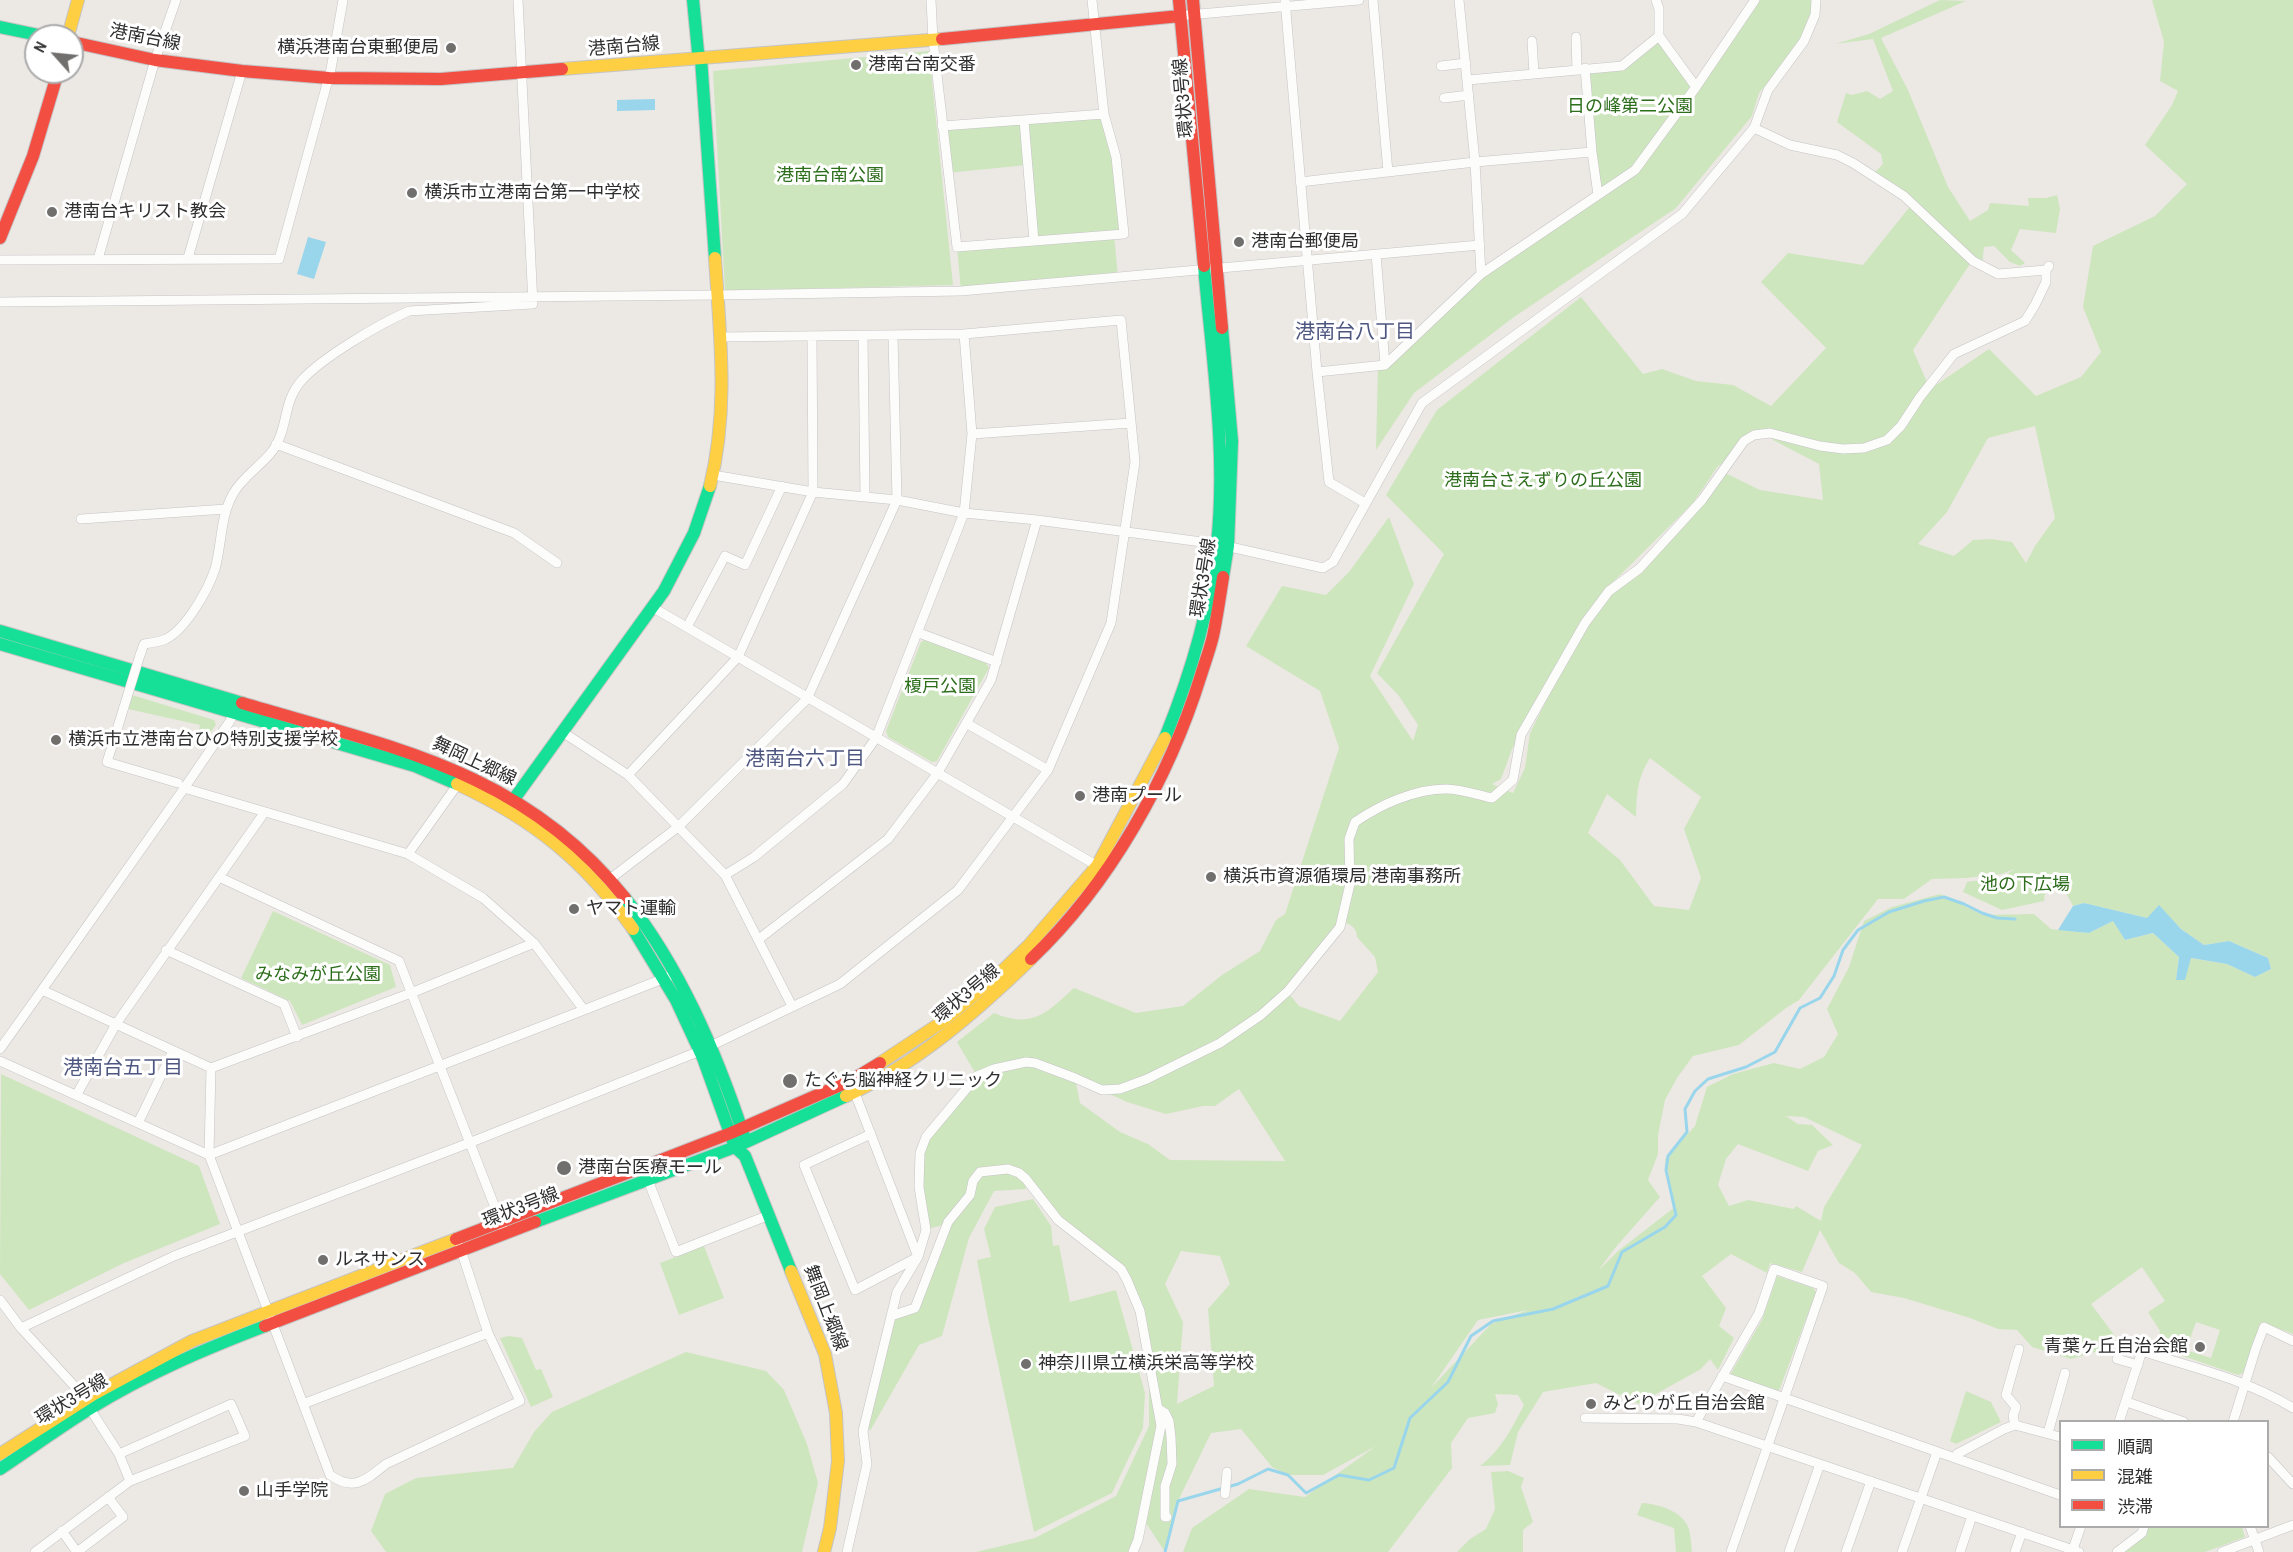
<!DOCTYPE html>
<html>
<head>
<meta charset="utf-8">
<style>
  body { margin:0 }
  #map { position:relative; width:2293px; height:1552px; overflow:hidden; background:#ece8e4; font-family:"Archivo Narrow","Noto Sans JP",sans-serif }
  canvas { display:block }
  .legend { position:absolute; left:2059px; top:1420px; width:210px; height:108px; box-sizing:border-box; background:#fff; border:2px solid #ababab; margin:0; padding:8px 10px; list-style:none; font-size:18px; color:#2e2e2e }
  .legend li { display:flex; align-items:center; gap:12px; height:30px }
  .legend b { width:30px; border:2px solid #ababab }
  .north { position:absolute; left:24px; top:24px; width:60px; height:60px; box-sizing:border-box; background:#fff; border:2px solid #ababab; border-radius:50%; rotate:297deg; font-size:16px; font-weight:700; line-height:24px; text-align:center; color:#2e2e2e }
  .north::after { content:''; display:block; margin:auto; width:21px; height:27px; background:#706f6e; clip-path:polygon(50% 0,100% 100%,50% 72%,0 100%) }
</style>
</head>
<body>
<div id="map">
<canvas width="2293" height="1552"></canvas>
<ul class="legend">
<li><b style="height:8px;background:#16e098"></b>順調</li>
<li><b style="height:8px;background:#ffcf43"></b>混雑</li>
<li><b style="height:8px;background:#f24e42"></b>渋滞</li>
</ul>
<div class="north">N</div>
</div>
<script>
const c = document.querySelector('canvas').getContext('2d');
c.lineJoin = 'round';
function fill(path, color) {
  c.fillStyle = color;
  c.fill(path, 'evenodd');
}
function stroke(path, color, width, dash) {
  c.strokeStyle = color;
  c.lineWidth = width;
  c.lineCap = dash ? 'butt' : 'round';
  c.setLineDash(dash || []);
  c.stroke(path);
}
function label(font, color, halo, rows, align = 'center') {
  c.font = font + ' "Archivo Narrow","Noto Sans JP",sans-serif';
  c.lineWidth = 6;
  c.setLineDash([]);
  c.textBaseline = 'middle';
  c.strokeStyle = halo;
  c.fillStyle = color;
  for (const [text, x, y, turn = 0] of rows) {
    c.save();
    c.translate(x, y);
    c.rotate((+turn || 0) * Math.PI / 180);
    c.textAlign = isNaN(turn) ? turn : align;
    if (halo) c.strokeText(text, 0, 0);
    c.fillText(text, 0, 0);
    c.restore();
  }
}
fill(new Path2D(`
  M1755 0H1816L1804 41 1759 93 1752 116 1676 208 1514 317 1414 393 1376 450 1378 365 1481 274 1598 195 1585 68 1622 66 1659 36 1696 86Z
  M1940 0 1966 1 1881 38 1908 90 1948 187 1970 221 1988 210 1990 203 2029 206 2028 198H2046L2057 195 2060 209 2056 233 2020 229 2011 250 2025 263 2020 266 2010 262 1994 246 1984 247 1982 266 1972 261 1913 350 1930 389 1989 349 2036 396 2081 377 2101 352 2083 307 2093 246 2155 216 2187 184 2145 145 2172 105 2178 91 2160 81 2164 42 2152 0H2293V1334L2261 1322 2243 1373 2238 1375 2157 1347 2160 1331 2148 1312 2165 1301 2142 1267 2091 1304 2121 1344 2071 1359 2032 1347 2017 1330 1998 1329 1970 1318 1904 1298 1871 1292 1855 1273 1839 1263 1820 1230 1802 1272 1770 1263 1767 1273 1731 1254 1702 1276 1726 1308 1719 1326 1734 1338 1718 1370 1710 1359 1701 1369 1638 1404 1596 1383 1543 1392 1518 1432 1510 1465 1480 1466C1501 1450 1512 1428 1524 1405L1518 1395 1495 1394 1498 1404 1495 1413 1468 1418 1451 1443 1452 1468 1388 1552H1183L1192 1528 1249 1489 1305 1497 1376 1446 1323 1475H1288L1272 1467 1241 1429 1211 1433 1178 1501 1165 1552 1142 1517 1138 1540 1133 1552H976L1035 1538 1116 1496 1149 1426V1383L1158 1408 1142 1303 1122 1272 1056 1217 1023 1177 1026 1189 994 1191 969 1238 942 1336 919 1345 870 1431 866 1418 891 1313 915 1308 948 1223 926 1230 919 1187 926 1137 977 1076 957 1042 994 1013C1032 1029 1047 1013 1074 988L1136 1013 1183 1006 1222 975 1260 951 1276 920 1285 914 1339 748 1320 691 1246 646 1282 586 1326 595 1349 572 1389 517 1414 584 1370 676 1413 741 1418 725 1399 696 1377 673 1444 554 1386 495 1437 410 1581 297 1643 374 1662 369 1696 381 1733 385 1771 406 1826 348 1761 282 1788 253 1863 265 1912 204 1904 196 1872 175 1883 164 1881 154 1837 122 1846 93 1852 95 1867 91 1880 99 1893 91 1873 39 1835 44 1869 34ZM2035 426 2055 518 2035 546 2026 563 2012 542 1991 539 1973 540 1954 556 1918 544 1947 512 1988 438ZM1769 433 1773 440 1819 464 1823 500 1760 490 1721 471 1703 498 1682 523 1639 569 1609 591 1585 623 1530 733 1525 768 1513 793 1492 784 1501 779 1512 749 1532 710 1586 617 1608 587 1693 503 1718 466 1728 461 1744 441 1754 435ZM1650 758 1701 797 1684 829 1701 878 1689 910 1654 906 1620 860 1588 833 1607 794 1636 817C1637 792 1637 779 1650 758ZM2014 869 2003 877 1967 882 1963 892 2002 910 2044 901 2047 875 2049 881 2048 892 2065 891 2073 906 2084 903 2147 918 2159 906 2181 929 2204 945 2229 941 2268 958 2271 969 2255 977 2227 964 2190 958 2185 980H2176L2179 957 2153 933 2125 940 2113 921 2089 933 2051 929 2034 914 1983 915 1940 894 1892 907 1864 921 1849 967 1827 1009 1838 1034 1824 1057 1800 1069 1774 1063 1733 1074 1707 1087 1695 1126 1665 1159 1675 1207 1618 1251 1598 1271 1615 1248 1660 1197 1648 1180 1658 1154V1135L1665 1100 1677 1078 1693 1056 1739 1045 1786 1008 1799 1000 1878 899H1904L1932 879 1966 878 2002 874ZM1339 921C1348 923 1357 926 1357 937L1375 957 1378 972 1340 1021 1299 1006 1285 989ZM1075 1078 1127 1102 1166 1114 1203 1106H1215L1239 1089 1285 1161 1170 1160 1148 1144 1120 1132 1080 1103ZM1786 1116 1804 1117 1862 1145 1824 1207 1821 1221 1796 1206 1794 1209 1748 1200 1729 1206 1718 1185 1726 1159 1738 1144 1808 1171 1818 1151 1833 1145 1812 1125 1798 1124ZM1181 1251 1220 1256 1230 1284 1208 1309 1214 1386 1177 1404 1183 1322 1165 1284ZM1528 1310 1491 1324 1431 1388 1478 1320ZM2196 1322 2220 1330 2211 1358 2186 1350Z
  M929 51 953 285 725 291 713 71Z
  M1104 114 1116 157 1124 234H1114L1118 276 961 291 957 247 1034 240 1027 165 947 173 942 126Z
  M925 640 986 663 989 668 937 761 932 762 888 737 886 731 921 642Z
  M132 695 214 720 216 725 206 738 198 735 200 725 128 709Z
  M273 911 390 965 396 987 302 1025 290 1001 241 978Z
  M1 1074 199 1166 220 1224 124 1263 29 1310 0 1274Z
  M1033 1199 1051 1226 1053 1246 1059 1245 1070 1302 1116 1290 1145 1393 1143 1428 1112 1493 1034 1532 988 1318 977 1260 991 1257 984 1229 995 1207Z
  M704 1246 724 1298 679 1315 660 1263Z
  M1777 1276 1813 1288 1816 1292 1779 1391 1730 1375 1762 1320Z
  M509 1336 522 1338 536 1370 541 1369 553 1397 531 1407 500 1338Z
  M686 1352 766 1371 784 1390 807 1444 818 1483 802 1552H386L371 1531 385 1494 416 1478 513 1468 534 1432 552 1412Z
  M1966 1391 1991 1402 2001 1422 1956 1444 1950 1441Z
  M1508 1471 1524 1478 1521 1487 1533 1522 1523 1530V1552H1457L1470 1539 1486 1529 1495 1509 1491 1472Z
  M1642 1503C1657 1504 1678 1510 1686 1523 1691 1530 1691 1543 1692 1552H1676L1674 1528 1637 1515Z
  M2147 1527H2242L2245 1537 2205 1552H2124L2146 1536Z`), '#cee6be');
fill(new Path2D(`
  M655 99V110L617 111V100Z
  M308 237 326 242 314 279 297 274Z
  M2084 903 2147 918 2159 905 2181 929 2204 945 2229 941 2268 958 2271 969 2255 977 2227 964 2191 958 2185 980H2176L2179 957 2153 933 2125 940 2113 921 2089 933 2058 930 2073 906Z`), '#99d6ec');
stroke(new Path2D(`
  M1165 1552 1178 1501 1238 1484 1268 1469 1288 1475 1306 1493 1339 1475 1369 1480 1394 1468 1410 1418 1448 1382 1471 1336 1493 1321 1553 1309 1608 1286 1622 1252 1665 1227 1676 1215 1666 1170 1668 1156 1687 1132 1685 1109 1695 1091 1708 1079 1746 1067 1775 1052 1800 1008 1820 998 1834 976 1843 950 1858 930 1889 912 1924 901 1944 897 1964 904 1982 913 1997 918 2015 919`), '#99d6ec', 3);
const street = new Path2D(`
  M931 0 933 40 957 247 1124 234 1116 157 1104 114 1092 0
  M1285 0 1317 372 1329 482 1365 503
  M1373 0 1388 172
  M1459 0 1475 162 1481 274 1635 170 1696 87 1755 0
  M1656 0 1659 9V36L1696 87
  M1188 15 1359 0
  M1576 37 1577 69
  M1532 41 1534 74
  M1441 66 1466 63
  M1585 68 1592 152 1598 195
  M1468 80 1622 66 1659 36
  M1444 98 1469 95
  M1024 120 1034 241
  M942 126 1104 114
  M1754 128 1790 145 1837 155 1853 163 1904 196 1973 261 1998 274 2046 270
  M1300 182 1475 162 1592 152
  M188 258 242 71
  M98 259 155 60 176 0
  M0 260 279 259 331 69 343 0
  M0 302 718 295 961 291 1480 245
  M721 337 964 334 972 434 1131 423
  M863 337 865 496
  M1385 365 1481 274
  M1317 372 1385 365 1376 254
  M276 444 514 533 557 563
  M713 475 813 492 897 500 964 513 1037 520 1217 544 1323 568 1333 562 1422 403 1682 214 1754 128 1768 90 1804 41 1815 15 1816 0
  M81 519 226 509
  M652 607 1101 868
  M687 627 725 556 745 565 782 486
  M919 633 997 662
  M140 655 144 644C151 643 159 642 166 639 186 629 208 590 215 569 222 544 220 517 233 494 244 473 271 461 279 439 288 418 285 399 302 380 323 357 379 324 409 311L533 304 518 0
  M124 707 107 762 178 783
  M236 708 230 721 185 787 42 990 211 1068 209 1155 330 1475C354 1492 366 1480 386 1464L520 1401 488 1333 460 1247
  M966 723 1048 770
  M564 733 628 775 725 875 792 1006
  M628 775 738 657 813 492 812 337
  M184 788 408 854 483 898 534 943 584 1010 670 976
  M408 854 460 781
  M725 875 754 857 843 784 876 738 964 513 972 434
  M219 877 399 961 505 1233
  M610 879 678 827 807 699 897 500 893 336
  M759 939 888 839 937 774 991 680 1037 520
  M166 950 284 1004 297 1037
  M0 1049 42 990
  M0 1061 209 1155 584 1010
  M211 1068 411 993 534 943
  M77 1094 116 1024 264 813
  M138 1123 173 1051
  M871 1134 804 1165 855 1290 918 1257 926 1230 919 1187 920 1153 926 1137 977 1076 994 1069 1026 1062 1035 1063 1075 1078 1102 1090 1120 1089 1147 1079 1220 1043 1261 1015 1288 991 1340 927 1350 884 1349 839 1355 822C1380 805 1414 789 1446 789 1461 789 1478 795 1492 798L1513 780 1521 735 1585 623 1609 591 1639 569 1702 500 1744 441 1754 435 1770 433 1820 446 1843 449 1864 448 1887 440 1901 426 1920 397 1954 354 2025 321 2035 305 2046 282V270L2049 266
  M648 1180 676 1252 769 1215
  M0 1300 21 1328 78 1390 119 1454 130 1481 35 1552
  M891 1316 915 1308 948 1222 970 1195 973 1181 980 1172 1008 1169 1019 1173 1026 1179 1058 1220 1121 1269 1127 1280 1140 1311 1161 1426 1138 1540 1133 1552
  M21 1328 174 1256 469 1143 700 1051 840 984 958 890 1048 770 1111 623 1135 462 1121 320 964 334
  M2117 1359 2138 1365
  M1722 1376 2060 1495
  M2127 1402 2184 1422
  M303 1404 488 1333
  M1158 1409 1165 1413 1169 1421 1171 1437 1172 1464 1165 1486V1517H1167
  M1585 1418 1678 1419 1696 1422 2079 1552
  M1696 1422 1759 1313 1774 1269 1823 1286 1731 1552
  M2119 1422 2142 1351C2193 1368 2246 1379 2293 1408
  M2233 1422 2256 1348 2264 1327 2293 1341
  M2015 1425 2013 1416 2016 1407 2006 1395 2019 1349
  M2048 1433 2065 1373
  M119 1454 231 1404 245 1436 130 1481
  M2268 1457 2293 1484
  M1955 1458 1957 1454 2004 1429 2015 1425 2060 1437
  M1225 1494 1227 1472
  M2250 1526 2259 1552
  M62 1531 77 1552
  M77 1552 123 1517 108 1497
  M847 1552 867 1464 863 1431 897 1292 918 1257 853 1088
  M1789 1552 1820 1464
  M1846 1552 1871 1481
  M1902 1552 1937 1452
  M1960 1552 1972 1516
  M2015 1552 2022 1532
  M2072 1552 2081 1526
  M2117 1552 2142 1533 2144 1526
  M2222 1552 2293 1525`);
const fast = new Path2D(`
  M693 0 698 52 701 58 715 258
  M0 27 43 36
  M1222 328 1232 441 1228 546 1223 577
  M0 631 242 703
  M0 644 415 766 457 784
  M1165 738C1190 676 1210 611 1217 544 1227 452 1212 358 1204 266
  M509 806 664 591 694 533 710 486
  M625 898C680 967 716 1052 744 1136
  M633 929 676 1000 703 1058 735 1147 745 1156 791 1271
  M535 1222 735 1147 846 1096
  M0 1469C30 1449 60 1427 91 1408 146 1374 205 1349 265 1326`);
const slow = new Path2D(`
  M68 36 78 0
  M562 69 942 39
  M710 486C729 408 720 337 715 258
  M457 784C533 819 585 861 633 929
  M880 1063 942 1022 1001 972 1029 945 1097 866 1165 738
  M846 1096C917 1064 976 1012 1031 959
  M791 1271 825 1354 836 1413 838 1461 830 1528 824 1552
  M0 1454 94 1394 192 1341 456 1239`);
const jam = new Path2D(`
  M1179 0 1204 266
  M1193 0 1222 328
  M942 39 1180 16
  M72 42 155 60 242 71 329 78 441 79 562 69
  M0 238 33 156 58 72
  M242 703C390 747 523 770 625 898
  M1031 959C1110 884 1169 778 1201 675 1205 662 1210 649 1213 636 1217 617 1220 597 1223 577
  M456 1239 731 1133 852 1080 880 1063
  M265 1326 535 1222`);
stroke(street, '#c5c4c5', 10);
stroke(fast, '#c5c4c5', 14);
stroke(slow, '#c5c4c5', 14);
stroke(jam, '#c5c4c5', 14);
stroke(street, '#fcfcfb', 9);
stroke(fast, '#16e098', 12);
stroke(slow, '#ffcf43', 12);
stroke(jam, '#f24e42', 12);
const streetBridge = new Path2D(`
  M124 707 140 655`);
stroke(streetBridge, '#c5c4c5', 10, []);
stroke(streetBridge, '#fcfcfb', 9);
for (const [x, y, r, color] of [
  [451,48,6,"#706f6e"],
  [856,65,6,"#706f6e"],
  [412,193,6,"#706f6e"],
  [52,212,6,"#706f6e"],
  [1239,242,6,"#706f6e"],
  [56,740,6,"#706f6e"],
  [1080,796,6,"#706f6e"],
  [1211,877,6,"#706f6e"],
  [574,909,6,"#706f6e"],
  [790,1081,8,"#706f6e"],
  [564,1168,8,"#706f6e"],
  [323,1260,6,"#706f6e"],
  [2200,1347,6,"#706f6e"],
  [1026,1364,6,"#706f6e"],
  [1591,1404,6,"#706f6e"],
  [244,1491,6,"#706f6e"]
]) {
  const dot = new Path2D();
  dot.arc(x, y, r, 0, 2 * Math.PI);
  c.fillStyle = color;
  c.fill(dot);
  stroke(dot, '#fff', 2);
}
label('18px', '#2e2e2e', '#fff', [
  ["港南台線",145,38,11],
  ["港南台線",624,47,-5],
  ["環状3号線",1184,98,-95],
  ["環状3号線",1204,578,-81],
  ["舞岡上郷線",474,762,25],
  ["環状3号線",967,994,-40],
  ["環状3号線",521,1208,-21],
  ["舞岡上郷線",825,1308,69],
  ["環状3号線",72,1400,-31]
]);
label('18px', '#2e2e2e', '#fff', [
  ["横浜港南台東郵便局",439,48,"right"],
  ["港南台南交番",868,65],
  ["横浜市立港南台第一中学校",424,193],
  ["港南台キリスト教会",64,212],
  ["港南台郵便局",1251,242],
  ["横浜市立港南台ひの特別支援学校",68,740],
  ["港南プール",1092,796],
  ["横浜市資源循環局 港南事務所",1223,877],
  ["ヤマト運輸",586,909],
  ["たぐち脳神経クリニック",804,1081],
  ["港南台医療モール",578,1168],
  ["ルネサンス",335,1260],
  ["青葉ヶ丘自治会館",2188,1347,"right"],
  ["神奈川県立横浜栄高等学校",1038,1364],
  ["みどりが丘自治会館",1603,1404],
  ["山手学院",256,1491]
], 'left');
label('18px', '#2c6e1b', '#fff', [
  ["日の峰第二公園",1630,107],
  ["港南台南公園",830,176],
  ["港南台さえずりの丘公園",1543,481],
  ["榎戸公園",940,687],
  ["池の下広場",2025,885],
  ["みなみが丘公園",318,975]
]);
label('20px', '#4d5680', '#fff', [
  ["港南台八丁目",1355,333],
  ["港南台六丁目",805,760],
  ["港南台五丁目",123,1069]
]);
</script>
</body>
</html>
